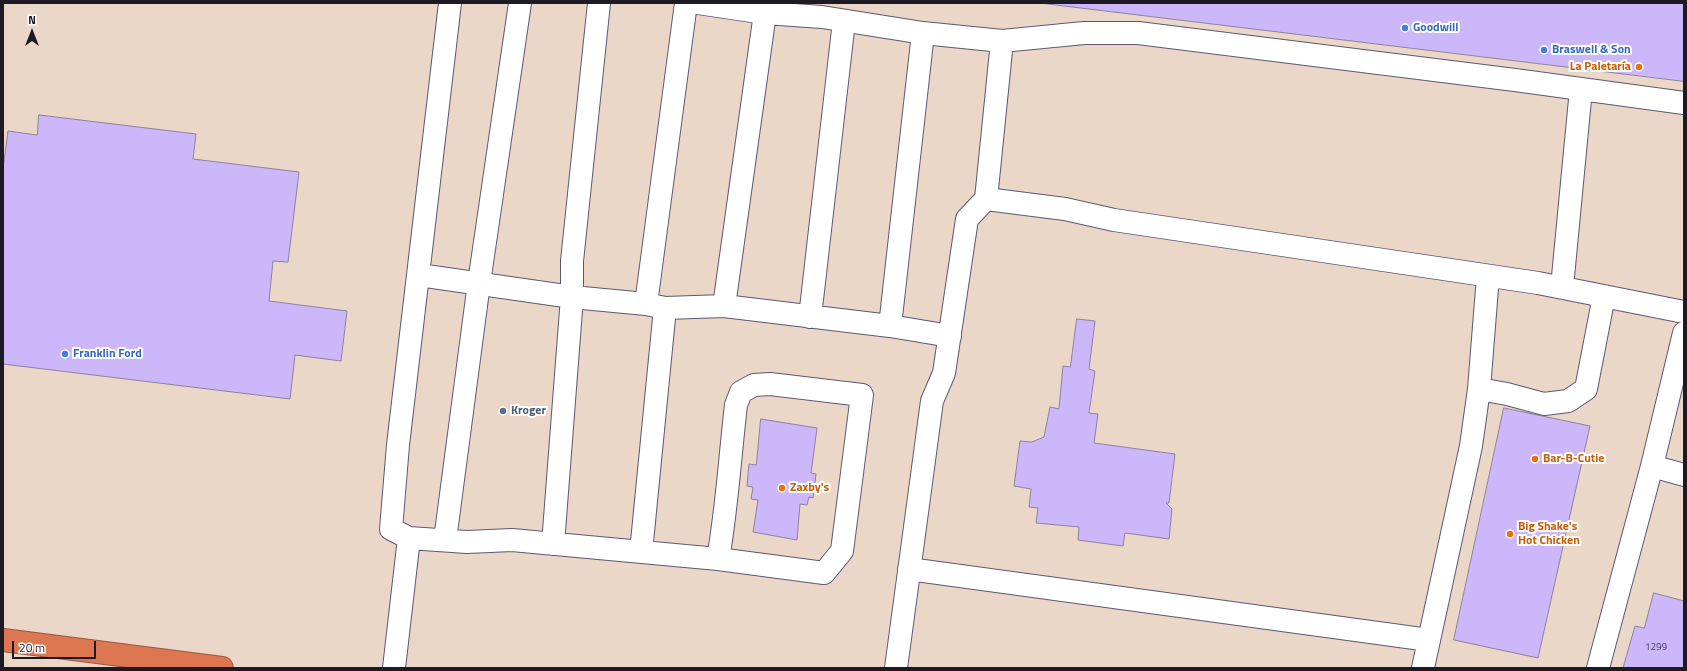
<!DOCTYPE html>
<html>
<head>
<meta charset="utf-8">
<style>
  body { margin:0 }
  #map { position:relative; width:1687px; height:671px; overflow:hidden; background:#e8dfff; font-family:"Titillium Web",sans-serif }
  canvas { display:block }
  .frame { position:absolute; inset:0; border:4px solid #1d1a24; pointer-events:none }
  .north { position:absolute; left:12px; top:12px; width:40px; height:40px; -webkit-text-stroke:3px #fff; paint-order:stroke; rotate:0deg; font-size:11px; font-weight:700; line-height:16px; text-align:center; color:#1d1a24 }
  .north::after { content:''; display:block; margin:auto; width:14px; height:18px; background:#1d1a24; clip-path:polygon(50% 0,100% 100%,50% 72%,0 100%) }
  .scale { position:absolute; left:12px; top:641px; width:84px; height:18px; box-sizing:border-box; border:2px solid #1d1a24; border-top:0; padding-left:5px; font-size:12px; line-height:14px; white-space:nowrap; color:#1d1a24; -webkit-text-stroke:3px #fff; paint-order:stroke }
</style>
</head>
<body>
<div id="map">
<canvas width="1687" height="671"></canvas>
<div class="frame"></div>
<div class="north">N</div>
<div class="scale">20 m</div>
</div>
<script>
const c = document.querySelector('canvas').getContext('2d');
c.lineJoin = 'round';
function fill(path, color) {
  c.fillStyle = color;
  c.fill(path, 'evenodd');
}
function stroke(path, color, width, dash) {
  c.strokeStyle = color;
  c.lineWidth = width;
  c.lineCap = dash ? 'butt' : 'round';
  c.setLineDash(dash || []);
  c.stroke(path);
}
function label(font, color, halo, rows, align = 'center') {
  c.font = font + ' "Titillium Web",sans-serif';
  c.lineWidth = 4;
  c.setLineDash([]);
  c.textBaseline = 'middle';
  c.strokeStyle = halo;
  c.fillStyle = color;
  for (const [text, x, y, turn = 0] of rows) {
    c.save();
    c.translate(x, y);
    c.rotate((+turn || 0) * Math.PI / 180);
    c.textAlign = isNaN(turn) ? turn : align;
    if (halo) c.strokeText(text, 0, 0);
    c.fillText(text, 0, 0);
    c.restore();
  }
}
fill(new Path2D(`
  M3 3H1684V668H3Z`), '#ead7c7');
const building = new Path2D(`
  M1040 3H1684V81Z
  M39 115 196 134 193 159 299 172 288 262 273 261 269 301 347 311 341 361 295 355 290 399 3 364V169L8 131 37 135Z
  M1077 319 1095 321 1089 369 1095 371 1089 413 1098 414 1094 443 1175 454 1169 503H1166L1172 509 1169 539 1125 533 1123 546 1078 540 1079 527 1036 523 1038 508 1029 507 1031 489 1014 486 1020 441 1032 442 1044 437 1050 407 1059 409 1063 366 1070 367Z
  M1504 408 1590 426 1538 658 1454 640Z
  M761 419 817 428 811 473 816 474 813 498 809 497 807 505 800 504 797 540 753 532 758 500 751 499 753 487 747 486 749 464 756 465Z
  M1654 593 1684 601V668H1623L1635 626 1644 628Z`);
fill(building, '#cdb7fb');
stroke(building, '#8c839f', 1);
const minor = new Path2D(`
  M450 3 398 445 391 529 409 538 467 542 512 540 718 559 824 573 842 551 862 395 770 384 754 385 741 392 736 405C730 456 727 508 718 559
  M698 3 765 13 822 17 923 33 1002 41 1084 33H1138L1515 80 1684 103
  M986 199 1065 209 1114 220 1538 283 1684 312
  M419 275 572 297 646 304 665 308 724 306 890 326 950 336
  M1562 287 1581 89
  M646 304 686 3
  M724 306 765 13
  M810 317 844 21
  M890 326 923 33
  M1684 333 1652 466 1684 475
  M1479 389 1507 394 1544 404 1568 401 1586 389 1604 296
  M445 540 479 283 520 3
  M553 544 572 297V261L599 3
  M641 552 665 308
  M909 569 1429 640
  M394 668 409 538
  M896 668 932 401 944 373 967 219 986 199 1002 41
  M1423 668 1471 446 1479 389 1488 276
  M1598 668 1652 466`);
const highway = new Path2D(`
  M3 640 222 668`);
stroke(minor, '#5f5772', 24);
stroke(highway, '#9a5642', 24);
stroke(minor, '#fff', 22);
stroke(highway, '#dd7752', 22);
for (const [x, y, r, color] of [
  [1405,28,4,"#3f7fe0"],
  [1544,50,4,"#3f7fe0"],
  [1639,67,4,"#e8710a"],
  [65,354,4,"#3f7fe0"],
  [503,411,4,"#5c6f8a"],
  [1535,459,4,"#e8710a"],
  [782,488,4,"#e8710a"],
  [1510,534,4,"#e8710a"]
]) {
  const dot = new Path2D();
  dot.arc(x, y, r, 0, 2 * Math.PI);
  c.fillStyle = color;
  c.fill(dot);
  stroke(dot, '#fff', 1.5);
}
label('10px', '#49415a', null, [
  ["1299",1656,648]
]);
label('bold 12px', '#366cbe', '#fff', [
  ["Goodwill",1413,28],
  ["Braswell & Son",1552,50],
  ["Franklin Ford",73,354]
], 'left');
label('bold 12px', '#c56008', '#fff', [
  ["La Paletaría",1631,67,"right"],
  ["Bar-B-Cutie",1543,459],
  ["Zaxby's",790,488],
  ["Big Shake's",1518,527],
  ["Hot Chicken",1518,541]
], 'left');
label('bold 12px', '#4e5e75', '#fff', [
  ["Kroger",511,411]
], 'left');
</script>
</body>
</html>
